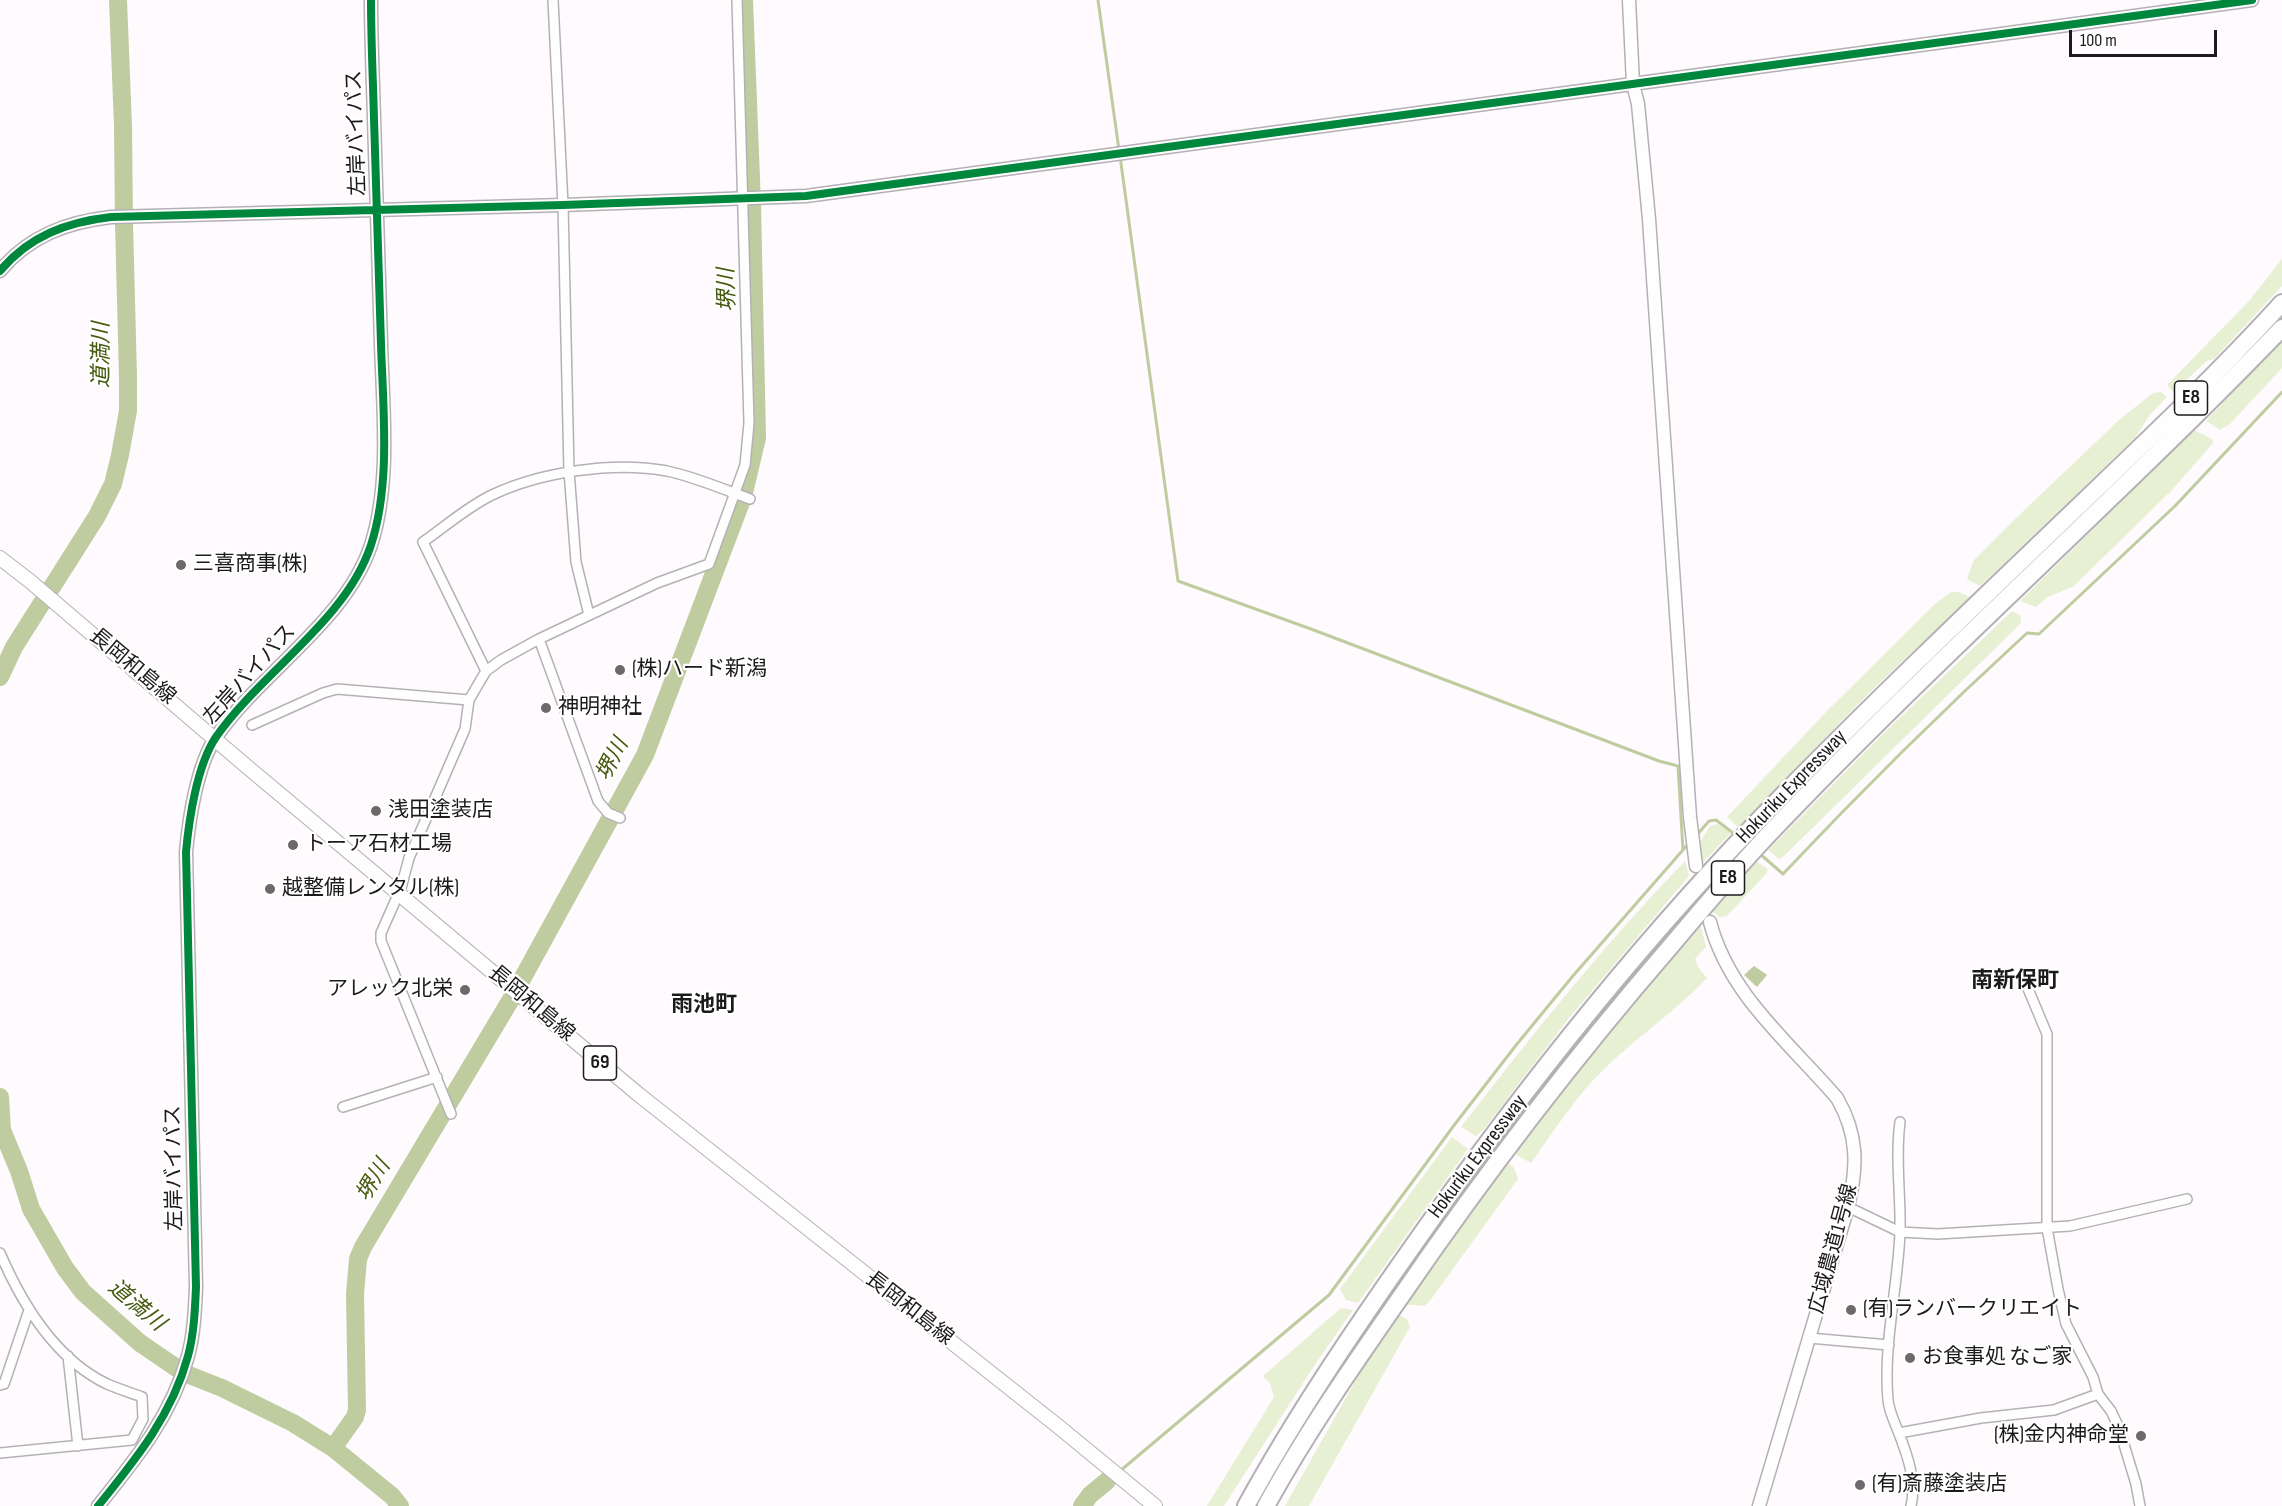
<!DOCTYPE html>
<html>
<head>
<meta charset="utf-8">
<style>
  body { margin:0 }
  #map { position:relative; width:2282px; height:1506px; overflow:hidden; background:#fefafe; font-family:"Sofia Sans Condensed",sans-serif }
  canvas { display:block }
  .scale { position:absolute; left:2069px; top:30px; width:148px; height:27px; box-sizing:border-box; border:3px solid #1d1a1d; border-top:0; padding-left:8px; font-size:18px; line-height:21px; white-space:nowrap; color:#1d1a1d; -webkit-text-stroke:4px #fff; paint-order:stroke }
</style>
</head>
<body>
<div id="map">
<canvas width="2282" height="1506"></canvas>
<div class="scale">100 m</div>
</div>
<script>
const c = document.querySelector('canvas').getContext('2d');
c.lineJoin = 'round';
function fill(path, color) {
  c.fillStyle = color;
  c.fill(path, 'evenodd');
}
function stroke(path, color, width, dash) {
  c.strokeStyle = color;
  c.lineWidth = width;
  c.lineCap = dash ? 'butt' : 'round';
  c.setLineDash(dash || []);
  c.stroke(path);
}
function label(font, color, halo, rows, align = 'center') {
  c.font = font + ' "Sofia Sans Condensed","Noto Sans JP",sans-serif';
  c.lineWidth = 4.5;
  c.setLineDash([]);
  c.textBaseline = 'middle';
  c.strokeStyle = halo;
  c.fillStyle = color;
  for (const [text, x, y, turn = 0] of rows) {
    c.save();
    c.translate(x, y);
    c.rotate((+turn || 0) * Math.PI / 180);
    c.textAlign = isNaN(turn) ? turn : align;
    if (halo) c.strokeText(text, 0, 0);
    c.fillText(text, 0, 0);
    c.restore();
  }
}
fill(new Path2D(`
  M2282 259V286L2214 359 2207 361 2173 392 2167 385 2249 301Z
  M2282 340V368L2230 424 2220 430 2206 421Z
  M2161 392 2167 397 2149 416 2135 438 1980 586 1967 579 1974 560 2014 520 2119 420 2153 393Z
  M2194 430 2212 439 2213 443 2172 490 2074 586 2048 597 2036 607 2020 601Z
  M1951 592H1959L1970 597 1870 692 1738 827 1727 817 1826 712 1935 604Z
  M2012 611 2020 615 2021 623 1784 856 1779 859 1768 850 1884 733Z
  M1718 824 1731 833 1703 862 1699 844 1710 826Z
  M1685 861 1689 876 1569 1018 1484 1129 1476 1136 1461 1127C1532 1035 1604 944 1685 861Z
  M1756 861 1768 869 1766 874 1727 916 1720 917 1713 912V907Z
  M1701 927 1706 947 1695 959 1698 967 1707 978C1675 1012 1637 1037 1604 1069 1576 1096 1554 1131 1531 1163L1511 1152 1692 933Z
  M1452 1137 1468 1149 1358 1303 1346 1300 1340 1289Z
  M1507 1162 1514 1168 1518 1179 1432 1298 1425 1306 1401 1304Z
  M1341 1308 1353 1310 1314 1366 1224 1506H1207L1274 1397 1270 1383 1263 1376Z
  M1398 1315 1407 1319 1410 1327 1309 1506H1285L1379 1339Z`), '#e8f0d3');
fill(new Path2D(`
  M1754 966 1767 975 1757 987 1744 975Z`), '#bfcc9f');
stroke(new Path2D(`
  M1098 0 1119 150
  M1120 156 1178 581 1311 629 1659 761 1678 766 1683 850
  M1696 836 1709 821 1716 820 1737 836
  M1759 853 1783 874C1862 790 1943 710 2027 633L2039 634 2175 506 2282 392
  M1120 1471 1329 1295 1455 1124 1517 1044 1572 977 1689 843`), '#bfcc9f', 3);
stroke(new Path2D(`
  M0 677 14 647 97 516 113 484 120 455 128 411V377L124 223 123 126 118 0
  M0 1097 2 1130 19 1171 31 1209 65 1268 83 1292 140 1343 184 1373 222 1388 293 1423 333 1448 392 1496 400 1506
  M333 1448 355 1417 357 1410 355 1294 358 1259 363 1247 510 1001 645 755 743 497 757 438 752 204 744 0
  M1082 1506 1090 1495 1107 1481`), '#bfcc9f', 18);
const street = new Path2D(`
  M553 0 563 205 569 471 576 562 589 615
  M539 639 598 801 608 813 620 818
  M486 671 423 542C446 526 467 507 492 495 540 472 614 461 667 471 695 477 723 489 750 499
  M252 725 323 693 337 689 469 700
  M2026 984 2047 1034V1228L2058 1289 2066 1324 2093 1377 2098 1394 2111 1411 2119 1428 2136 1484 2140 1506
  M343 1107 437 1077
  M451 1114 381 941V933L401 888 409 858 465 729 469 700 486 671 501 660 539 639 657 583 709 564 745 465 749 423 737 0
  M1900 1122C1895 1158 1901 1195 1900 1232 1898 1287 1883 1344 1888 1400 1889 1411 1894 1421 1898 1431 1907 1454 1917 1481 1911 1506
  M1848 1207 1900 1232 1938 1234 2070 1226 2187 1199
  M0 1253C22 1304 55 1359 107 1384 119 1389 131 1393 142 1397L143 1419 132 1440 0 1453
  M1809 1338 1889 1345
  M68 1356 78 1446
  M0 1385 4 1384 29 1310
  M1899 1433 1981 1418 2054 1410 2098 1394`);
const secondary = new Path2D(`
  M1629 0 1633 84 1638 104 1649 219 1690 817 1696 866
  M0 271C29 236 67 222 111 217L563 205 806 196 2252 0
  M1710 922C1729 995 1790 1043 1837 1098 1858 1134 1858 1166 1848 1207L1759 1506
  M98 1506C136 1459 172 1415 188 1356 194 1334 195 1310 196 1287L186 852C189 819 197 765 216 737 261 672 346 621 371 545 391 483 383 409 381 344 379 269 376 194 374 119 373 80 371 40 371 0`);
const primary = new Path2D(`
  M0 558 31 582 245 765 638 1094 1059 1427 1155 1506`);
const highway = new Path2D(`
  M1246 1506C1296 1415 1355 1328 1415 1243 1525 1086 1646 935 1780 798 1872 704 1966 614 2061 523 2136 451 2212 380 2282 303
  M1266 1506C1306 1433 1354 1364 1402 1295 1485 1174 1574 1058 1670 947 1702 909 1734 871 1768 835 1934 660 2115 501 2282 328`);
stroke(street, '#b4b1b4', 12);
stroke(secondary, '#b4b1b4', 15);
stroke(primary, '#b4b1b4', 16);
stroke(highway, '#b4b1b4', 20);
stroke(street, '#fffeff', 9);
stroke(secondary, '#fffeff', 12);
stroke(primary, '#fffeff', 14);
stroke(highway, '#fffeff', 16);
stroke(new Path2D(`
  M0 271C29 236 67 222 111 217L563 205 806 196 2252 0
  M98 1506C136 1459 172 1415 188 1356 194 1334 195 1310 196 1287L186 852C189 819 197 765 216 737 261 672 346 621 371 545 391 483 383 409 381 344 379 269 376 194 374 119 373 80 371 40 371 0`), '#00873e', 8);
for (const [x, y, r, color] of [
  [181,565,6,"#6c686c"],
  [620,670,6,"#6c686c"],
  [546,708,6,"#6c686c"],
  [376,811,6,"#6c686c"],
  [293,845,6,"#6c686c"],
  [270,889,6,"#6c686c"],
  [465,990,6,"#6c686c"],
  [1851,1310,6,"#6c686c"],
  [1910,1358,6,"#6c686c"],
  [2141,1436,6,"#6c686c"],
  [1860,1485,6,"#6c686c"]
]) {
  const dot = new Path2D();
  dot.arc(x, y, r, 0, 2 * Math.PI);
  c.fillStyle = color;
  c.fill(dot);
  stroke(dot, '#fff', 2);
}
for (const [x, y, w] of [
  [2191,398,33],
  [1728,878,33],
  [600,1063,33]
]) {
  const box = new Path2D();
  box.roundRect(x - w / 2, y - 17, w, 34, 4.5);
  c.fillStyle = '#fff';
  c.fill(box);
  stroke(box, '#1d1a1d', 1.5);
}
label('bold 20px', '#1d1a1d', null, [
  ["E8",2191,398],
  ["E8",1728,878],
  ["69",600,1063]
]);
label('21px', '#1d1a1d', '#fff', [
  ["左岸バイパス",357,133,-92],
  ["長岡和島線",132,667,40],
  ["左岸バイパス",250,675,-48],
  ["Hokuriku Expressway",1792,787,-46],
  ["長岡和島線",531,1004,40],
  ["Hokuriku Expressway",1478,1157,-53],
  ["左岸バイパス",175,1168,-91],
  ["広域農道1号線",1834,1249,-75],
  ["長岡和島線",909,1309,38]
]);
label('21px', '#1d1a1d', '#fff', [
  ["三喜商事(株)",193,565],
  ["(株)ハード新潟",632,670],
  ["神明神社",558,708],
  ["浅田塗装店",388,811],
  ["トーア石材工場",305,845],
  ["越整備レンタル(株)",282,889],
  ["アレック北栄",453,990,"right"],
  ["(有)ランバークリエイト",1863,1310],
  ["お食事処 なご家",1922,1358],
  ["(株)金内神命堂",2129,1436,"right"],
  ["(有)斎藤塗装店",1872,1485]
], 'left');
label('italic 22px', '#485910', '#fff', [
  ["堺川",728,290,-92],
  ["道満川",102,355,-90],
  ["堺川",613,760,-63],
  ["堺川",374,1181,-59],
  ["道満川",136,1306,40]
]);
label('bold 22px', '#1d1a1d', '#fff', [
  ["南新保町",2015,981],
  ["雨池町",704,1005]
]);
</script>
</body>
</html>
